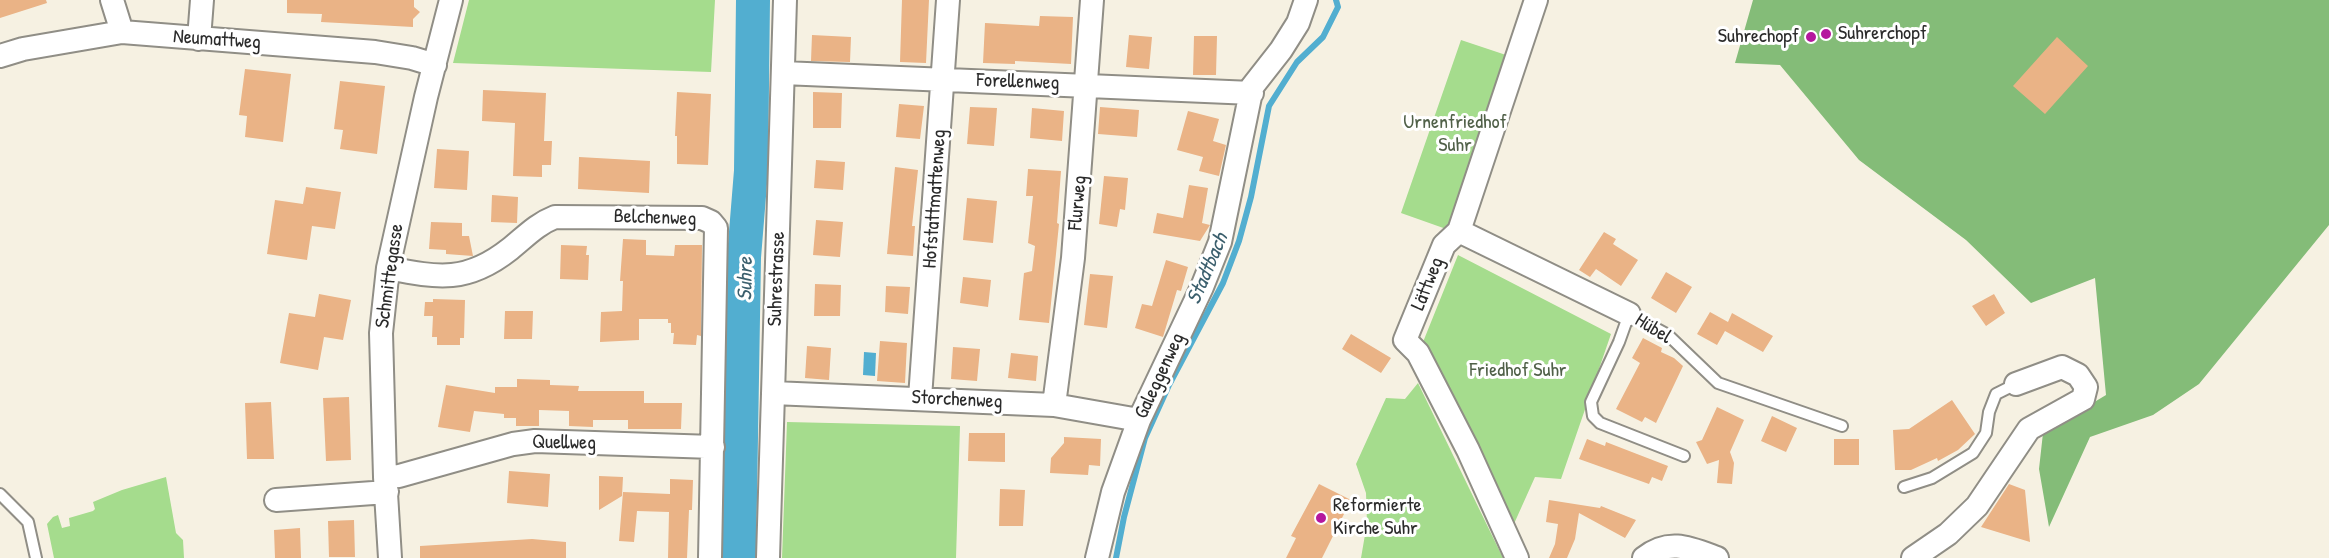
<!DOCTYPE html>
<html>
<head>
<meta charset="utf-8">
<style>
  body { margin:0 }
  canvas { display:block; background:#f6f1e2 }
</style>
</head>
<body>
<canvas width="2329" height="558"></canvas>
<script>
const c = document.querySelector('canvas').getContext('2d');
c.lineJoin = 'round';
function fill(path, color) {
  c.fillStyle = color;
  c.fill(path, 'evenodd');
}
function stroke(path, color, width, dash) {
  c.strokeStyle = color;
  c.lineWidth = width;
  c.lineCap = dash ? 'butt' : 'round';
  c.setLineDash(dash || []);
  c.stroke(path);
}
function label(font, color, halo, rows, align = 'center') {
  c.font = font + ' "Patrick Hand",sans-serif';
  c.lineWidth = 6;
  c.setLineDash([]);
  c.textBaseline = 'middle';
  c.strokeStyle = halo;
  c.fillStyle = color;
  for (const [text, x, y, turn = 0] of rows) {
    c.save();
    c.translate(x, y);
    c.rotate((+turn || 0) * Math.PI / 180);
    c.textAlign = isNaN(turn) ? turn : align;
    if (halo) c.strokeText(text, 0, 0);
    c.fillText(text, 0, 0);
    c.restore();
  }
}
fill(new Path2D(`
  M469 0H715L711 72 453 63Z
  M1461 40 1509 56 1449 230 1401 213Z
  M1458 255 1611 334 1561 479 1535 477 1513 526 1421 347Z
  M1418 383 1503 558H1361L1367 523 1366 493 1356 464 1386 398 1405 399Z
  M787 422 960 426 956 558H782Z
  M166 477 176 533 183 540 184 558H54L47 524 53 517 58 515 62 528 70 526 69 518 93 511 95 509 93 502 122 490Z`), '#a5dc8d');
fill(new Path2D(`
  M1753 0H2329V225L2199 384 2153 415 2090 437 2049 527 2039 469 2043 433 2106 395 2095 278 2031 303 1966 240 1859 160 1780 65 1735 63Z`), '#84bc78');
fill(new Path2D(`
  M864 352 876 353 875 376 863 375Z`), '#52aed0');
stroke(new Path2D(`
  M1116 558 1124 517 1145 438 1169 385 1223 283 1239 241 1251 197 1269 106 1297 62 1323 37 1338 7 1336 0`), '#52aed0', 6);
stroke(new Path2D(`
  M739 558 744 257 751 171 753 0`), '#52aed0', 34);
fill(new Path2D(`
  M0 0H46L47 3 0 18Z
  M287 0H414V7L420 12 413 19V27L321 22 322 14 287 13Z
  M902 0H929L926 63 900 62Z
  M1040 16 1073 17 1071 64 1015 61V64L983 63 985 23 1039 26Z
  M812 35 851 37 850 62 811 61Z
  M1129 35 1152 37 1149 69 1126 67Z
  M1194 36H1217L1216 75H1193Z
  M2057 37 2088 66 2045 114 2013 86Z
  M245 69 291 74 283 142 245 137 247 116 239 115Z
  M340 81 385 86 377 154 340 149 343 130 334 129Z
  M483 90 546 93 544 141H552L551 165H542V177L513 176 515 123 482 121Z
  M677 92 711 94 708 165 677 164V136H675Z
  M813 92 842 93 841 128H813Z
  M899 104 924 106 920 139 896 137Z
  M970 107 997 108 994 146 967 144Z
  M1100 107 1139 110 1137 137 1098 134Z
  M1032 108 1064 111 1062 141 1030 138Z
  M1188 111 1219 119 1213 141 1226 145 1219 176 1199 171 1203 157 1177 150Z
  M437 149 469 151 467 190 434 188Z
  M579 157 650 161 649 193 578 189Z
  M816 160 845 162 843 190 814 188Z
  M895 167 918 170 912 226H915L913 256 887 254Z
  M1028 169 1061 171 1057 223 1059 224 1049 323 1019 320 1024 273 1032 271 1035 246 1028 243 1033 196H1026Z
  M1104 176 1128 178 1125 210 1120 209 1117 227 1099 224Z
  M1189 185 1208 188 1202 223 1210 225 1200 241 1153 233 1157 213 1183 218Z
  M306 187 341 192 335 229 312 226 307 260 267 254 275 200 303 204Z
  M492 195 518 197 517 223 491 222Z
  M967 198 997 201 993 243 963 240Z
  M816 220 843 222 840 257 813 255Z
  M431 222 462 223V236H469L473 256 446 254V250L429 249Z
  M1604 232 1616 239 1613 244 1638 260 1621 286 1596 269 1590 277 1579 270Z
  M623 239 646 240V255L674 256 675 245H702L701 336 697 335 696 345 673 344 674 333H671V323H668V319H639V340L600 342 601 312 622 311 623 281H620Z
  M561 245 587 246 586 255H589L588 280 560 279Z
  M1166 260 1188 267 1181 291 1177 290 1163 337 1135 328 1142 304 1152 306Z
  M1666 272 1692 287 1676 313 1651 298Z
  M1090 274 1113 276 1107 328 1084 325Z
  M963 277 991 280 988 307 960 303Z
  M815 284 841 285 840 316H814Z
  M886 286 910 287 908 314 885 312Z
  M319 294 351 300 343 340 324 337 318 370 280 363 289 313 315 317Z
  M1994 294 2005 313 1986 326 1972 306Z
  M433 299 465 300 464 338H460V345H437V337H432L433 316H424L425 302H433Z
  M505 311H533L532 339H504Z
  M1710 312 1728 322 1732 313 1773 336 1763 352 1725 331 1717 345 1697 334Z
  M1351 334 1391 358 1381 373 1342 349Z
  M1643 338 1662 348 1661 352 1674 358 1683 366 1656 423 1645 417 1642 422 1616 409 1640 363 1632 358Z
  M880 341 907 343 905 383 877 381Z
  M807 346 831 348 829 380 805 378Z
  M953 347 980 349 977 381 951 379Z
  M1011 353 1038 356 1036 381 1008 378Z
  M517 379 550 380V385L579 386 578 391H644V403H682L681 429H628V420H593V427L569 426V411L539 410V426H516V418H504V414L474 411 470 432 438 427 446 385 495 393V387H517Z
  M349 397 351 460 326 461 323 398Z
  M1952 400 1975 434 1958 450 1938 461 1937 458 1911 470H1895L1893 430 1909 429Z
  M271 402 274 459H247L245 403Z
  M1717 407 1744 420 1730 452 1734 463 1732 484 1717 483 1719 460 1707 464 1696 442 1702 440Z
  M1772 416 1797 428 1786 452 1761 441Z
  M969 433H1005V462L968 461Z
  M1064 437 1101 439 1100 466 1089 465 1088 475 1050 473 1051 458 1064 443Z
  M1587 439 1605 446 1606 442 1668 466 1662 481 1652 477 1649 484 1579 459Z
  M1834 439H1859V465H1834Z
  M509 471 550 474 548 507 507 503Z
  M599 476 623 477 622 496 599 510Z
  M670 479 693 480 692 510H689L687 558H668L669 512 637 511 634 542 619 541 623 492 670 494Z
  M1319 484 1351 500 1322 558H1286L1296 538 1291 536Z
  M2009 484 2025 490 2030 542 1981 527Z
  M1000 489 1025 490 1023 526H999Z
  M1549 500 1600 508 1601 506 1636 520 1625 538 1579 513 1575 539 1567 558H1549L1555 544 1558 524 1546 522Z
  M354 520 355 557H329L328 521Z
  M300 528 301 558H275L274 530Z
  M532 539 566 542V558H420V546Z`), '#eab386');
const lane = new Path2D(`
  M1684 456 1600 423 1593 416 1591 402 1619 342 1629 314 1668 335 1718 383 1842 426
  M1904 487 1932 478 1973 453 1986 433 1989 412 1996 394 2016 384
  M0 494 28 522 36 558`);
const street = new Path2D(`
  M112 0 122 32
  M199 39 202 0
  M0 56 23 49 122 32 375 52 412 58 435 65
  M783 73 1252 93
  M1459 231 1629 314
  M388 268C439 278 467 283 510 249 525 237 537 224 555 217L702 218 711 222 716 228 710 558
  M773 393 1054 405 1139 420
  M920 398 948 0
  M1054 405 1073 258 1092 0
  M385 477 399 476 513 444 535 441 713 447
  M276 500 387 492
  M390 558 385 477 381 333 388 268 426 97 451 0
  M768 558 785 0
  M1097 558 1113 492 1139 420 1202 287 1220 242 1252 87 1281 50 1298 23 1306 0
  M1517 558 1468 450 1418 353 1405 340 1444 245 1459 231 1536 0
  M1644 558C1669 538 1690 548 1717 558
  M1913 558 1948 534 1977 506 2029 429 2083 399 2086 387 2078 375 2062 367 2016 384`);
stroke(lane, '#908e86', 14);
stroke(street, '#908e86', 26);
stroke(lane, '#fff', 10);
stroke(street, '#fff', 22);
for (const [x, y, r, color] of [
  [1826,34,6,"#b5179e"],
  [1811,37,6,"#b5179e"],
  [1321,518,6,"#b5179e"]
]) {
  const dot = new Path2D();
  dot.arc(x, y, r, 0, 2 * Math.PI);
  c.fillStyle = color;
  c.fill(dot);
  stroke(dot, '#fff', 2);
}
label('20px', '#2b2b2b', '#fff', [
  ["Suhrerchopf",1838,34],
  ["Suhrechopf",1799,37,"right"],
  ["Reformierte",1333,506],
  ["Kirche Suhr",1333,529]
], 'left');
label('20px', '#2b2b2b', '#fff', [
  ["Neumattweg",217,40,4],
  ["Forellenweg",1018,82,2],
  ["Hofstattmattenweg",935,199,-86],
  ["Flurweg",1078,203,-85],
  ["Belchenweg",655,218,2],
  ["Schmittegasse",390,276,-82],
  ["Suhrestrasse",777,279,-88],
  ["Lättweg",1428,284,-68],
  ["Hübel",1653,329,32],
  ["Galeggenweg",1160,376,-65],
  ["Storchenweg",957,400,3],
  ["Quellweg",564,443,1]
]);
label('20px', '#506048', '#fff', [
  ["Urnenfriedhof",1455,123],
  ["Suhr",1455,146],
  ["Friedhof Suhr",1518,371]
]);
label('italic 21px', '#3b5f6d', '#fff', [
  ["Stadtbach",1208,269,-67],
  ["Suhre",746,279,-89]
]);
</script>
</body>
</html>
